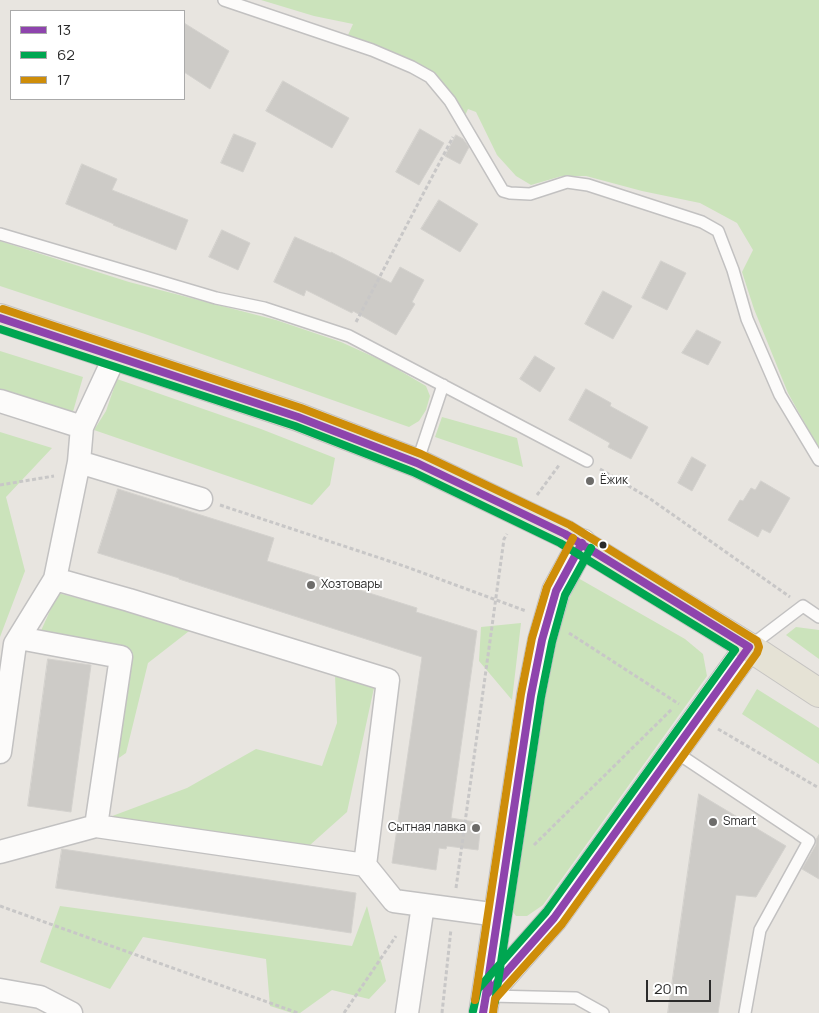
<!DOCTYPE html>
<html>
<head>
<meta charset="utf-8">
<style>
  body { margin:0 }
  #map { position:relative; width:819px; height:1013px; overflow:hidden; background:#e8e5e0; font-family:Manrope,sans-serif }
  canvas { display:block }
  .legend { position:absolute; left:10px; top:10px; width:175px; height:90px; box-sizing:border-box; background:#fff; border:1px solid #aaa; margin:0; padding:6px 9px; list-style:none; font-size:15px; color:#2b2b2b }
  .legend li { display:flex; align-items:center; gap:10px; height:25px }
  .legend b { width:25px; border:1px solid #aaa }
  .scale { position:absolute; left:646px; top:980px; width:65px; height:22px; box-sizing:border-box; border:2px solid #2b2b2b; border-top:0; padding-left:6px; font-size:15px; line-height:18px; white-space:nowrap; color:#2b2b2b; -webkit-text-stroke:4px #fff; paint-order:stroke }
</style>
</head>
<body>
<div id="map">
<canvas width="819" height="1013"></canvas>
<ul class="legend">
<li><b style="height:6px;background:#8e44ad"></b>13</li>
<li><b style="height:6px;background:#00a651"></b>62</li>
<li><b style="height:6px;background:#ce8d09"></b>17</li>
</ul>
<div class="scale">20 m</div>
</div>
<script>
const c = document.querySelector('canvas').getContext('2d');
c.lineJoin = 'round';
function fill(path, color) {
  c.fillStyle = color;
  c.fill(path, 'evenodd');
}
function stroke(path, color, width, dash) {
  c.strokeStyle = color;
  c.lineWidth = width;
  c.lineCap = dash ? 'butt' : 'round';
  c.setLineDash(dash || []);
  c.stroke(path);
}
function label(font, color, halo, rows, align = 'center') {
  c.font = font + ' Manrope,sans-serif';
  c.lineWidth = 4;
  c.setLineDash([]);
  c.textBaseline = 'middle';
  c.strokeStyle = halo;
  c.fillStyle = color;
  for (const [text, x, y, turn = 0] of rows) {
    c.save();
    c.translate(x, y);
    c.rotate((+turn || 0) * Math.PI / 180);
    c.textAlign = isNaN(turn) ? turn : align;
    if (halo) c.strokeText(text, 0, 0);
    c.fillText(text, 0, 0);
    c.restore();
  }
}
fill(new Path2D(`
  M261 0H819V449L788 393 754 309 742 272 753 250 737 223 700 203 642 191 586 176H562L531 185 516 176 497 155 476 112 468 109 461 124 432 85 401 67 344 44 353 24 314 16Z
  M0 241 129 282 276 320 341 342 385 362 426 386 430 396 426 410 419 421 409 427 145 334 0 286Z
  M0 351 83 377 72 415 0 391Z
  M117 379 261 429 335 458 330 485 312 505 94 430 106 411Z
  M442 417 517 438 523 467 435 437Z
  M0 432 52 448 6 497 25 571 0 637Z
  M578 578 685 639 703 654 707 676 543 905 527 916H516L511 909 553 638Z
  M58 593 193 628 148 663 126 753 113 762 111 649 35 644Z
  M521 623 512 700 479 661 481 627Z
  M796 627 819 630V659L786 635Z
  M334 651 379 665 347 812 310 845 251 838 107 818 187 788 256 749 322 766 337 723Z
  M757 689 819 728V764L742 714Z
  M60 906 352 946 367 906 386 981 369 999 332 990 300 1013H292L270 1006 266 959 143 937 110 989 40 962Z`), '#cbe3bb');
const building = new Path2D(`
  M184 23 229 51 210 89 184 72Z
  M283 81 349 118 332 148 266 111Z
  M420 129 444 143 419 185 396 172Z
  M234 134 256 143 243 172 221 163Z
  M456 135 463 139 469 147 460 164 445 156Z
  M82 164 117 179 112 190 188 220 176 250 113 225 114 224 66 204Z
  M439 200 478 224 460 252 421 229Z
  M222 230 250 243 238 270 209 257Z
  M295 237 331 253V252L391 283 400 267 424 280 412 302 415 304 396 335 353 311 352 313 306 290 304 296 274 282Z
  M661 261 686 273 667 310 642 298Z
  M603 291 632 306 613 339 585 324Z
  M697 330 721 342 708 365 682 353Z
  M535 356 555 368 540 392 520 379Z
  M586 389 611 403 610 406 648 427 631 459 608 447 610 443 569 420Z
  M692 457 706 465 692 491 678 483Z
  M761 481 790 498 770 533 762 529 758 537 728 520 740 500 743 501 751 488 755 490Z
  M118 489 274 538 267 561 417 608 416 612 477 631 451 818 481 823 478 850 447 846 446 849 439 848 436 870 392 863 422 657 179 579V578L98 553Z
  M48 659 91 665 71 812 28 806Z
  M699 794 786 846 756 897 736 895 718 1013H668Z
  M819 835V879L802 869 816 845V840Z
  M62 849 356 893 351 933 56 888Z`);
fill(building, '#cdcbc7');
stroke(building, '#d3d1cd', 1);
const lane = new Path2D(`
  M224 0 372 50 412 67 430 77 450 101 503 191 510 193 530 194 567 182 588 185 702 222 718 231 733 270 747 319 780 395 819 460
  M0 234 216 298 264 308 349 336 587 461
  M417 463 443 385
  M749 647 803 606 819 617
  M674 751 809 841 760 930 745 1013
  M490 996 576 998 603 1013`);
const street = new Path2D(`
  M0 401 82 427 115 356
  M82 427 79 462 55 579 129 600 388 680 365 865 394 901 498 915
  M79 462 201 499
  M19 638 121 657 96 826 365 865
  M0 752 15 644 55 579
  M0 852 96 826
  M0 990 40 997 71 1013
  M407 1013 423 905`);
const secondary = new Path2D(`
  M486 995 554 918 749 647
  M483 1013 531 695 542 640 556 591 582 543`);
const primary = new Path2D(`
  M0 318 298 417 417 463 565 534 749 647 819 693`);
stroke(lane, '#c2c1c1', 14);
stroke(street, '#c2c1c1', 25);
stroke(secondary, '#c2c1c1', 30);
stroke(primary, '#c5c3c1', 30);
stroke(new Path2D(`
  M356 322 453 137
  M600 469 649 498 790 597
  M0 485 54 476
  M537 495 560 464
  M220 505 404 566 526 611
  M569 633 679 704
  M718 729 819 788
  M534 845 672 709
  M456 888 504 539 507 534
  M0 906 298 1013
  M344 1013 396 936
  M442 1013 451 929`), '#c8c7c7', 3, [4, 2.5]);
stroke(lane, '#fcfbfa', 11);
stroke(street, '#fcfbfa', 22);
stroke(secondary, '#fcfbfa', 28);
stroke(primary, '#e5e2d5', 28);
stroke(new Path2D(`
  M0 318 298 417 417 463 565 534 749 647 554 918 486 995 483 1013
  M485 1001 531 695 542 640 556 591 582 543`), '#8e44ad', 8);
stroke(new Path2D(`
  M0 329 295 426 413 472 560 543 735 650 546 912 478 989 473 1011
  M495 1002 541 697 552 642 565 595 591 548`), '#00a651', 8);
stroke(new Path2D(`
  M3 309 301 408 421 454 570 525 757 641 759 647 757 653 562 924 495 999 493 1013
  M475 1000 521 694 532 638 547 587 573 538`), '#ce8d09', 8);
for (const [x, y, r, color] of [
  [590,481,5,"#6d6c6a"],
  [603,545,4.5,"#2b2b2b"],
  [311,585,5,"#6d6c6a"],
  [713,822,5,"#6d6c6a"],
  [476,828,5,"#6d6c6a"]
]) {
  const dot = new Path2D();
  dot.arc(x, y, r, 0, 2 * Math.PI);
  c.fillStyle = color;
  c.fill(dot);
  stroke(dot, '#fff', 2);
}
label('12px', '#2b2b2b', '#fff', [
  ["Ёжик",600,481],
  ["Хозтовары",321,585],
  ["Smart",723,822],
  ["Сытная лавка",466,828,"right"]
], 'left');
</script>
</body>
</html>
